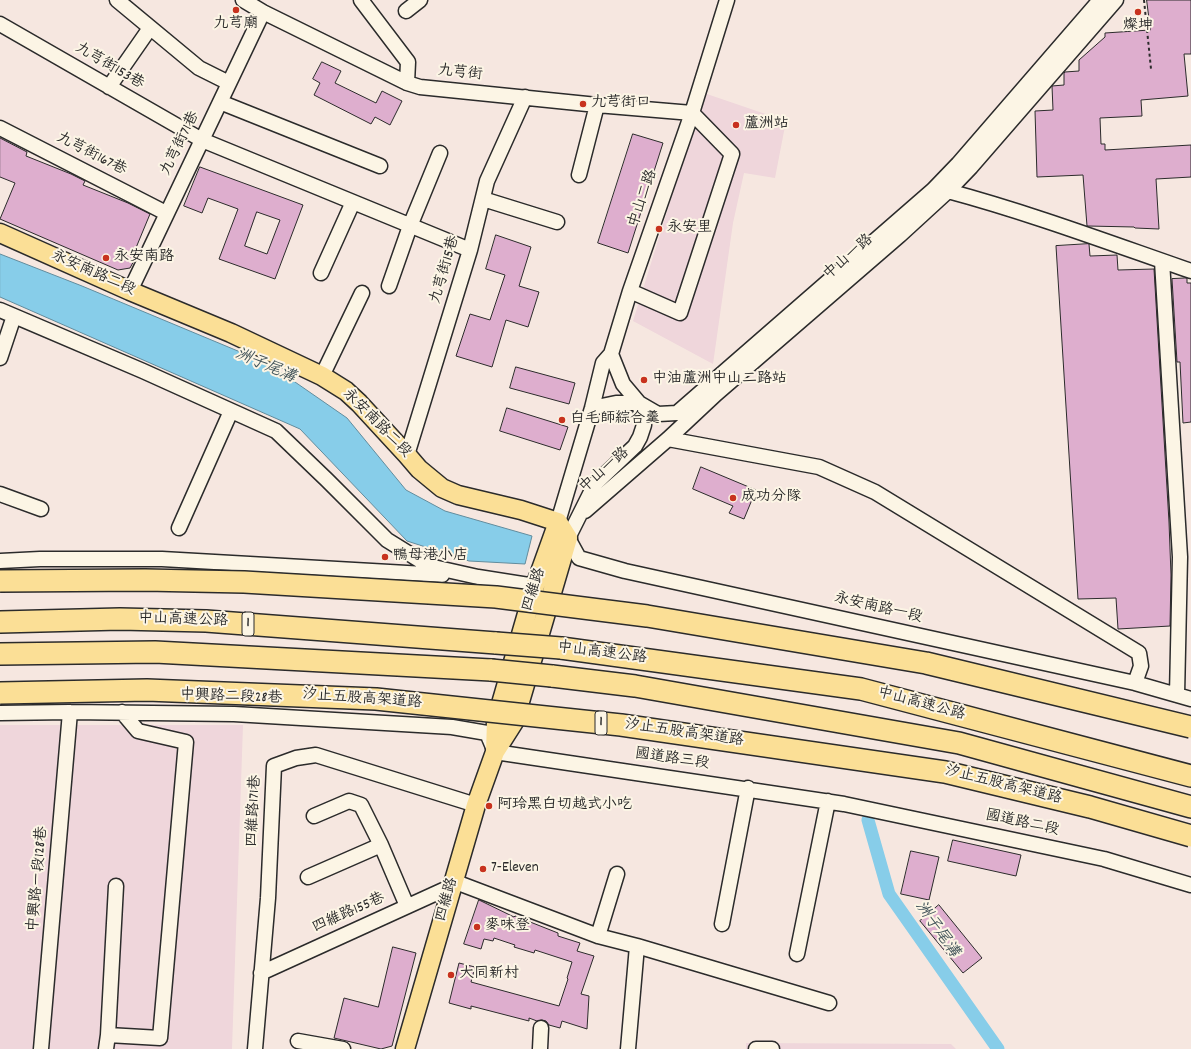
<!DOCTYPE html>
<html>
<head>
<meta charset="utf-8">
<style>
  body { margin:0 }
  canvas { display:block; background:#f6e7e0 }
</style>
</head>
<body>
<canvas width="1191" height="1049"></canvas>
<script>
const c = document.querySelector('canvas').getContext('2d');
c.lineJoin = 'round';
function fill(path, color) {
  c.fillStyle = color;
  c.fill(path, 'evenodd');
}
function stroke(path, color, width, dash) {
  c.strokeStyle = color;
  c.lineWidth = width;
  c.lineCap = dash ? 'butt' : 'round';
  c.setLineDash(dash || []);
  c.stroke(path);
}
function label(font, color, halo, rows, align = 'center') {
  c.font = font + ' Dekko,"LXGW WenKai TC",sans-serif';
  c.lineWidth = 4;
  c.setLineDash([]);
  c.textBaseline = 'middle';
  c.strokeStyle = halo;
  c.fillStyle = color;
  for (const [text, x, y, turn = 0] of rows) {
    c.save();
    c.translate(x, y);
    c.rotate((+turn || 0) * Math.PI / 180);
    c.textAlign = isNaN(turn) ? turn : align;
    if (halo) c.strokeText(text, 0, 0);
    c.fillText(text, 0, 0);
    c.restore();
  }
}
fill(new Path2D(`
  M704 93 786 121 775 178 744 173 733 223 713 364 633 321Z
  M0 725H243L232 1049H0Z
  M746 1043 951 1044 956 1049H746Z`), '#efd6db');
const water = new Path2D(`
  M0 254 82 286 269 364 347 418 406 490 445 511 532 536 525 564 469 561 407 541 300 429 0 297Z`);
fill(water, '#87cde9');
stroke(water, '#628c9d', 1);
stroke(new Path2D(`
  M868 820 889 894 998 1049`), '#87cde9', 13);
const building = new Path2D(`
  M1147 0H1191V54H1184L1188 96 1141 100 1142 116 1100 118 1101 144H1105V150L1191 145V177L1156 179 1159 229 1135 228 1134 227 1088 226H1087L1083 175 1037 177 1035 111 1053 110 1052 86 1064 85V73L1065 72 1079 71V60L1105 37V33L1150 30Z
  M322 62 341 71 335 83 376 103 382 91 402 101 390 125 375 117 371 124 314 95 320 83 313 79Z
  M633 134 663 143 628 253 598 243Z
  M0 138 27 152 26 156 71 174 85 181 83 185 128 203 150 214 133 255 136 257 130 268 118 270 0 219 15 183 0 177Z
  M200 167 303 205 275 279 219 259 238 209 208 198 202 213 184 206ZM257 212 280 220 267 254 245 246Z
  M496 235 531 247 519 286 539 292 528 327 506 320 492 367 456 356 470 314 490 320 505 275 486 269Z
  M1089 244 1090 256 1117 255 1118 270 1154 269 1169 522 1171 575 1170 626 1118 629 1116 598 1078 599 1056 246Z
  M1185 278H1187V283H1191V422L1183 423 1180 362H1177L1172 279Z
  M516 367 575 383 569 404 510 388Z
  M507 408 568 427 560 450 500 431Z
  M701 467 756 490 744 519 729 513 733 506 693 489Z
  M953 840 1021 855 1016 876 948 861Z
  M911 851 939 857 929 900 901 894Z
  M479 900 514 917 515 916 558 933V936L580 943 577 951 594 956 581 994 589 996 587 1029 562 1021 560 1028 549 1025 546 1021 542 1020 537 1021 529 1018V1021L471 1006V1009L449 1003 459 963 475 967 471 982 559 1006 568 979 567 978 572 962 535 950 534 953 514 947 515 945 494 938 493 941 484 939 481 949 464 944Z
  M939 905 982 958 963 973 920 921Z
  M393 947 416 953 392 1046 381 1049 334 1038 344 998 378 1007Z`);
fill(building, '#deaece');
stroke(building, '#2b2b2b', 1);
const minor = new Path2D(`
  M117 0 199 68 229 83
  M243 0 263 12 407 83 420 87 597 105 692 113
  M361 0 408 62 407 83
  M406 11 420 0
  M0 24 202 140 470 250
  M109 87 150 28
  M220 102 380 166
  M0 128 166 213
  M579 175 597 105
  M948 191C1030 213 1110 243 1191 271
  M483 199 557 222
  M1162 261 1180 557 1177 695
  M321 273 353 202
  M389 286 410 226 440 153
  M130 291 263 12
  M630 291 680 313 732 154 692 113
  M0 310 143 371 276 431 327 480 387 540 429 566 478 577 535 586
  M611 354 623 384 639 403 658 414 677 413 933 190 958 164 1100 0
  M0 358 14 316
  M322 376 362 293
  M639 403 644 425 640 437 635 446 595 484 568 538 579 558 625 571 1135 683 1191 699
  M592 408 616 403H639
  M668 439 819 467 875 492 1139 653 1141 666 1135 683
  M407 455 470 250 487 181 525 97
  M0 494 41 509
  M585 511 668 439 716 394 900 235 948 191 971 167 1116 0
  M558 522 592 408 603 363 611 354 630 291 692 113 727 0
  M179 528 231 411
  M0 561 40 559H162L442 575
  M0 713 70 712 234 714 452 727 487 733 495 752 844 804 1104 859 1191 885
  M314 816 349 801 361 805 381 845 407 906
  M308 877 381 845
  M453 881 598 936 637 946 829 1003
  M722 924 748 788
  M598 936 617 874
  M797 954 828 801
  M261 973 452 886
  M108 1035 160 1038 186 742 138 731 122 712
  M298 1041 343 1049
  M41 1049 70 712
  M106 1049 108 1035 116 886
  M255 1049 268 898 274 766 296 758 316 755 476 805
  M540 1049 541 1028
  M628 1049 637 946
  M756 1049H772`);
const major = new Path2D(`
  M0 233 130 291 231 333 322 376 346 391 359 403 407 455 419 469 442 488 458 495 521 510 558 522 568 538 514 722 495 752 476 805 405 1049
  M495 752 496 721 535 586 558 522`);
const highway = new Path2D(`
  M0 622 120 619 206 621 496 643
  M561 648 861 689 1191 776
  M0 654 155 652 491 670
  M552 676 635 686 959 743 1191 807`);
stroke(minor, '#2b2b2b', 17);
stroke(major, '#2b2b2b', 21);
stroke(highway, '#2b2b2b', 24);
stroke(new Path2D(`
  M1144 0 1151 69`), '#2b2b2b', 2, [3, 3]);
stroke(minor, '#fcf5e5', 14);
stroke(major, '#fbdf96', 18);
stroke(highway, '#fbdf96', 21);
const highwayBridge = new Path2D(`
  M0 581 145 580 244 582 496 597 647 616 926 663 1191 727
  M496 643 561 648
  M491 670 552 676
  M0 693 147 690 376 699 621 725 945 772 1090 807 1191 836`);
stroke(highwayBridge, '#2b2b2b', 24, []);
stroke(highwayBridge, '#fbdf96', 21);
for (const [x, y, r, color] of [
  [236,10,4,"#c8321e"],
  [1138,12,4,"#c8321e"],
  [583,104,4,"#c8321e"],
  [736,125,4,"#c8321e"],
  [659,229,4,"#c8321e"],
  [106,258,4,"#c8321e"],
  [644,380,4,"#c8321e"],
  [562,420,4,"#c8321e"],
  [733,498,4,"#c8321e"],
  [385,557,4,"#c8321e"],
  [489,806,4,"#c8321e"],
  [483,869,4,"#c8321e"],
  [477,927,4,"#c8321e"],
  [451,975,4,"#c8321e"]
]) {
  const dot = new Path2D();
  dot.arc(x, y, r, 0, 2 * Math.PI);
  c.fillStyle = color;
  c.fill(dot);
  stroke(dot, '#fcf5e5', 1.5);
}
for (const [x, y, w] of [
  [248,624,12],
  [601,723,12]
]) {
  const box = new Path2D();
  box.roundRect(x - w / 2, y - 12, w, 24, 3);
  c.fillStyle = '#fcf5e5';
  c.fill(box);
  stroke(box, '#2b2b2b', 1);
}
label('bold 14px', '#2b2b2b', null, [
  ["1",248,624],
  ["1",601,723]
]);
label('15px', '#2b2b2b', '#fcf5e5', [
  ["九芎廟",236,25,"center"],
  ["燦坤",1138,27,"center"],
  ["九芎街口",591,104],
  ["蘆洲站",744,125],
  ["永安里",667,229],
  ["永安南路",114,258],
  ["中油蘆洲中山二路站",652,380],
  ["白毛師綜合羹",570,420],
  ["成功分隊",741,498],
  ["鴨母港小店",393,557],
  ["阿玲黑白切越式小吃",497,806],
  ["7-Eleven",491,869],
  ["麥味登",485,927],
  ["大同新村",459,975]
], 'left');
label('15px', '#2b2b2b', '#fcf5e5', [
  ["九芎街153巷",109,67,30],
  ["九芎街",460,74,6],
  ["九芎街71巷",181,144,-64],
  ["九芎街167巷",91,155,27],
  ["中山二路",644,199,-71],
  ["中山一路",849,258,-41],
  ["九芎街15巷",446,270,-74],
  ["永安南路二段",93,274,24],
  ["永安南路二段",376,424,45],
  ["中山一路",605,471,-41],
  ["四維路",535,590,-72],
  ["永安南路一段",878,609,13],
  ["中山高速公路",183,621,2],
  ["中山高速公路",602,654,7],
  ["中興路二段28巷",231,698,2],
  ["汐止五股高架道路",362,700,4],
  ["中山高速公路",921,705,15],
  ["汐止五股高架道路",684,734,8],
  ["國道路三段",672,760,8],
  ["汐止五股高架道路",1003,786,14],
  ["四維路171巷",255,811,-87],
  ["國道路二段",1022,824,12],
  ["中興路ㄧ段128巷",39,879,-85],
  ["四維路",448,900,-74],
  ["四維路155巷",349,914,-24]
]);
label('italic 16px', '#42545a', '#fcf5e5', [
  ["洲子尾溝",265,367,23],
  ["洲子尾溝",936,930,55]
]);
</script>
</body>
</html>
